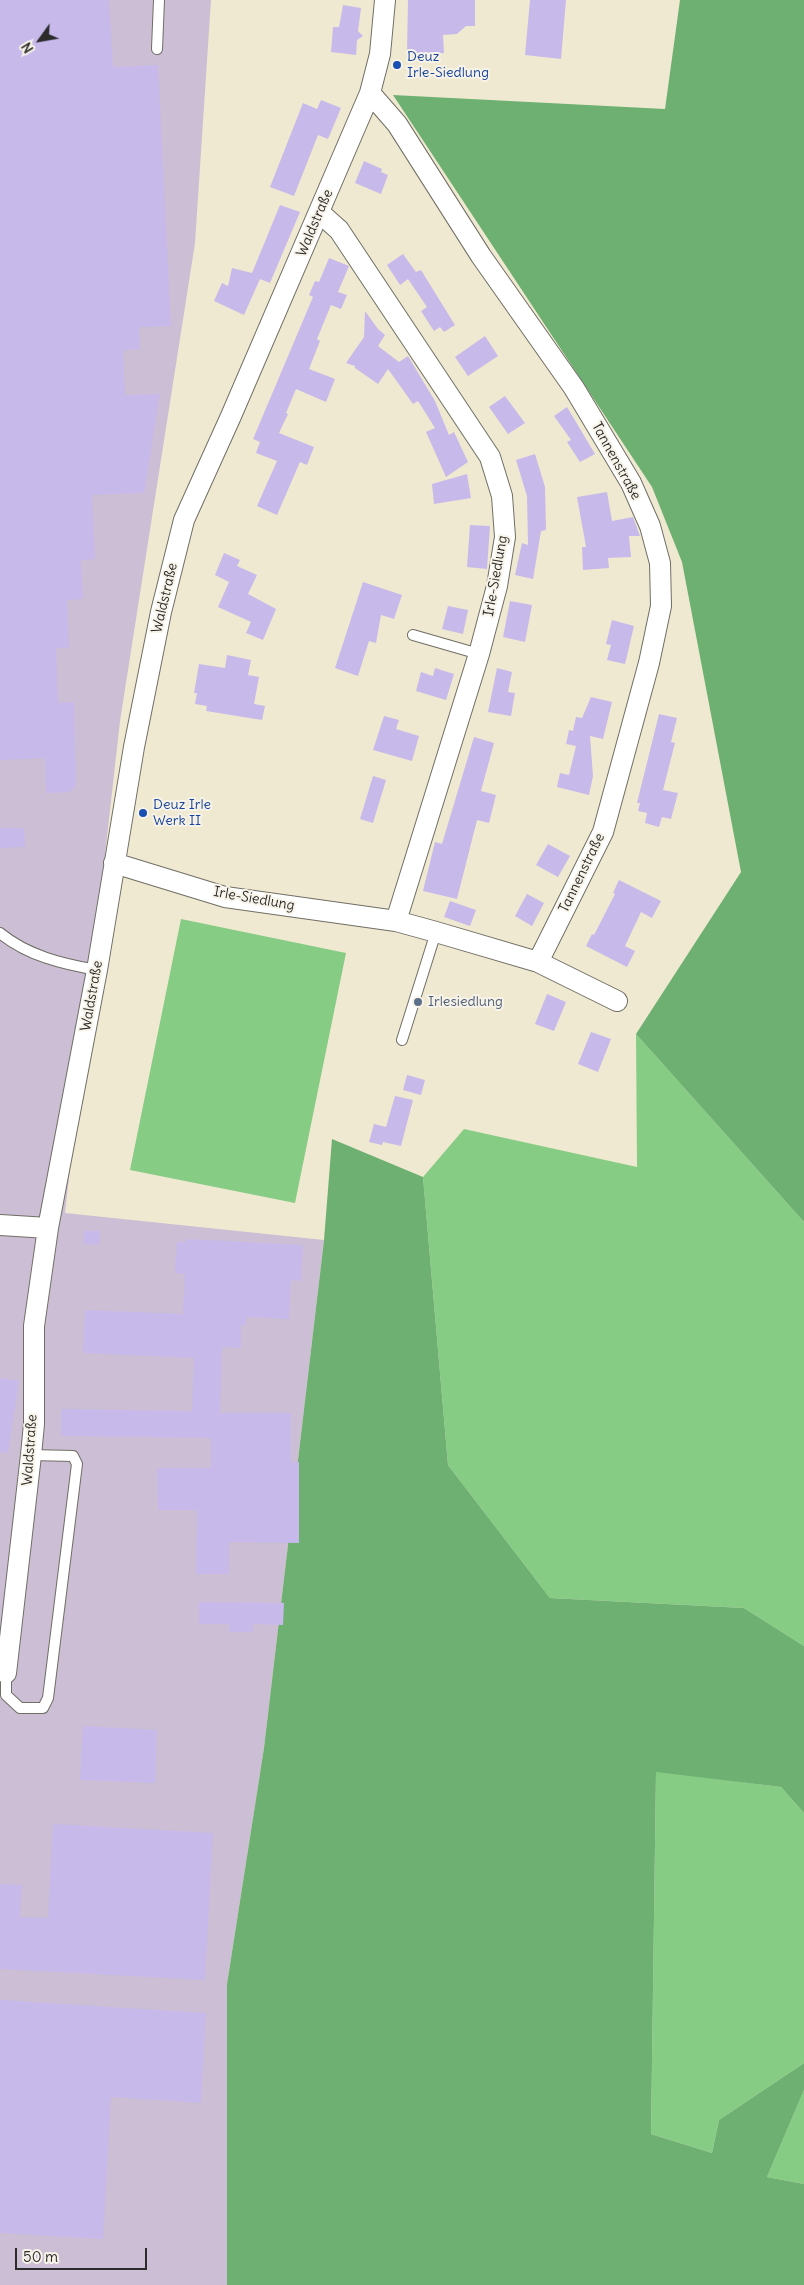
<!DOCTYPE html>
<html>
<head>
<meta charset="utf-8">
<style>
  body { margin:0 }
  #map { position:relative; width:804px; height:2285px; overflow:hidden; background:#f0e9d1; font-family:Delius,sans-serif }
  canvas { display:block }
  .north { position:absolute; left:15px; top:15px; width:50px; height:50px; -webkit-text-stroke:4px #f7f3e8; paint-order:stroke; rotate:238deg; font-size:14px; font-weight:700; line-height:20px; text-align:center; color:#2b2b2b }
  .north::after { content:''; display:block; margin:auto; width:18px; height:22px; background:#2b2b2b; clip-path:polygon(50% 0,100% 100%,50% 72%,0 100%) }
  .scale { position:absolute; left:15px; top:2248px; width:132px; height:22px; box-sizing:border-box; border:2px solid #2b2b2b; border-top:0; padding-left:6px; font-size:15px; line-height:18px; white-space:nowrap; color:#2b2b2b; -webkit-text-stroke:4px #f7f3e8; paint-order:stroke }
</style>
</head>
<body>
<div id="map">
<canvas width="804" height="2285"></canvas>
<div class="north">N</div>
<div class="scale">50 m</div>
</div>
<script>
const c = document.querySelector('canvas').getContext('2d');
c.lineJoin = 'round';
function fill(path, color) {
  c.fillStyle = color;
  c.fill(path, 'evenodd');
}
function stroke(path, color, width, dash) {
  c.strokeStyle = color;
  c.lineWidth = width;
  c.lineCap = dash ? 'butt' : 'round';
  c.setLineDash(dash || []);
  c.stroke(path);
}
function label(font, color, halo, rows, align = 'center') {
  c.font = font + ' Delius,sans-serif';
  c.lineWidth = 4;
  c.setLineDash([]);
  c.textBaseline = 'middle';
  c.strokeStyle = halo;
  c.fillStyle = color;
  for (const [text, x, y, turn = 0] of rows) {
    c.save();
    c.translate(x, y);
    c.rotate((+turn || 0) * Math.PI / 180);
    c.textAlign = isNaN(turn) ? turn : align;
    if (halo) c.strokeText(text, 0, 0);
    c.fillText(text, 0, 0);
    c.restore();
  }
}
fill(new Path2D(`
  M0 0H211L195 243 120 721 65 1213 324 1240 264 1748 227 1984V2285H0Z`), '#ccbed4');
fill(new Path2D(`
  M181 919 346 953 295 1203 130 1170Z
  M636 1034 804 1222V1646L744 1608 550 1598 448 1465 423 1177 464 1129 637 1167Z
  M656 1771 781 1787 804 1813V2063L719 2120 712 2153 651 2134Z
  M804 2090V2184L767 2177Z`), '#87cc85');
fill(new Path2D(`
  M680 0H804V1222L636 1034 741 872 682 562 652 487 393 95 665 109Z
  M332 1139 423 1177 448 1465 550 1598 744 1608 804 1646V1813L781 1787 656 1772 651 2134 712 2153 719 2120 804 2063V2090L767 2177 804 2184V2285H227V1984L264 1748 324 1240Z`), '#6db072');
fill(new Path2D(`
  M0 0H109L113 67 158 65 171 326 139 327 140 349 123 350 125 395 160 394 144 493 92 495 95 559 81 560 83 599 67 600 69 648H56L58 703 74 702 76 785 70 792 46 793 45 758 0 760Z
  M408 0H475V26H466L457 34 443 35 444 53H407Z
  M530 0H566L561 59 525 55Z
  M343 5 361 8 358 31 363 36 357 40 356 55 331 52 333 27H339Z
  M321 100 341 108 328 139 318 135 294 196 270 187 303 103 317 109Z
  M364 161 382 169 381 172 388 175 381 194 355 183Z
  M280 205 300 212 270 283 260 279 244 315 214 301 222 283 228 286 232 268 252 273Z
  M403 254 416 272 421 270 455 325 444 332 440 327 434 331 421 311 427 307 408 279 400 285 387 265Z
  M329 258 349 266 338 292 347 295 341 309 331 305 317 339 320 341 309 369 335 379 326 402 296 389 286 413 288 414 279 433 314 447 307 465 300 462 277 515 257 506 277 461 256 453 260 442 253 439 313 297 309 295 315 281 319 282Z
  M365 311 378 329 385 335 378 346 399 362 408 356 435 401 449 435 454 432 468 462 446 477 426 432 435 428 418 401 413 404 388 369 378 384 355 368V366L346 363 364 337Z
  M485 336 498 356 468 376 455 357Z
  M505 396 525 423 508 434 489 407Z
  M567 407 595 454 580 462 567 442 571 440 554 416Z
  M535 454 545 487 546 530 541 531 533 579 515 575 522 543 528 545 527 496 516 460Z
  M467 474 471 498 434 504 432 484Z
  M607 492 612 521 633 517 640 536H629L631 557 608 558 609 568 583 570 582 547H586L577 497Z
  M470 525 490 526 487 569 467 567Z
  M224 553 240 560 237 566 257 575 248 594 276 609 263 640 246 633 251 622 218 607 229 582 215 575Z
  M363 582 402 595 394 619 381 615 376 643 369 641 358 676 335 668Z
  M510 601 532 605 525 642 503 637Z
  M448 606 468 610 463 634 442 629Z
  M612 620 634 626 625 664 607 660 611 645 606 644Z
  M227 655 251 660 248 675 259 677 254 704 265 706 262 720 206 711 207 706 195 704 197 693H194L199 664 225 668Z
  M435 668 454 674 446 700 416 691 421 672 433 676Z
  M497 668 512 672 508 692 515 693 511 716 488 712Z
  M591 697 612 702 603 739 590 736 593 776 589 795 557 787 560 773 569 775 576 746 566 744 569 730 573 731 576 717 582 718Z
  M659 714 677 718 671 742 675 743 663 790 678 793 671 819 662 817 659 827 645 823 647 813 638 811 640 803H637Z
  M384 716 399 720 396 729 419 736 412 761 373 750Z
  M474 737 494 743 481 791 496 795 489 823 477 820 457 899 423 891 435 842 442 844Z
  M373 776 386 780 373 823 360 819Z
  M0 828H24L25 847 0 848Z
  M548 844 570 856 558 877 536 865Z
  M619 880 661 901 652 918 641 912 625 946 635 951 627 967 586 946 592 934 594 935 615 894 613 893Z
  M527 894 544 903 532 926 515 916Z
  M450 901 476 910 470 926 444 917Z
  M547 994 566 1002 554 1031 535 1024Z
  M591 1032 611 1039 598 1072 578 1064Z
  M407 1075 425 1080 421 1095 403 1090Z
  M395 1096 413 1100 401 1146 383 1142 382 1145 369 1142 374 1124 386 1127Z
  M84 1231H100L99 1245 83 1244Z
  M186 1239 303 1245 301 1281 291 1280 289 1319 246 1317V1325H241V1348L222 1347 220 1413H291V1462H299V1543L229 1542V1574H196L197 1510H158L157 1468H211V1438L61 1436V1409L192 1411 194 1358 83 1353 85 1310 183 1314 185 1274 175 1273 177 1242H186Z
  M0 1378 19 1381 8 1453 0 1452Z
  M199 1602 284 1603 283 1625 253 1624V1632H229V1624H199Z
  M83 1726 157 1730 155 1783 80 1780Z
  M53 1824 213 1833 205 1980 0 1969V1884L22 1885 20 1917 48 1918Z
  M0 2000 206 2013 201 2103 111 2097 103 2239 0 2233Z`), '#c7b9ea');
const lane = new Path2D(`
  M157 49 159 0
  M413 635 479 654
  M0 933C28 956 63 964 97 970
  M402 1040 436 932
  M6 1673V1695L20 1708H43L48 1698 77 1464 73 1456 31 1455`);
const street = new Path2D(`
  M370 93 397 124 481 256 574 388 631 483 650 526 660 563 661 606 649 663 603 832 538 962
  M320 213 339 230 490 457 502 496 505 537 497 586 479 654 396 921
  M114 863 225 897 396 921 436 932 538 962 617 1001
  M0 1225 48 1228 97 970 134 747 161 612 184 520 231 416 370 93 380 54 385 0
  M6 1673 31 1455 34 1424V1326L48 1228`);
stroke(lane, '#706e65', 12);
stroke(street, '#706e65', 22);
stroke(lane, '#fff', 10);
stroke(street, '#fff', 20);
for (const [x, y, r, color] of [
  [397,65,5,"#1a4fb4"],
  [143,813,5,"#1a4fb4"],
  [418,1002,5,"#5c6f8a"]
]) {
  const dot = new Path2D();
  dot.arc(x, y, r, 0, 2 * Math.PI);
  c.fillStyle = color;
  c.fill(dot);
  stroke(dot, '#f7f3e8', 2);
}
label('14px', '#164399', '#f7f3e8', [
  ["Deuz",407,57],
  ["Irle-Siedlung",407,73],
  ["Deuz Irle",153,805],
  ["Werk II",153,821]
], 'left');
label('14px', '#2b2b2b', '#f7f3e8', [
  ["Waldstraße",315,223,-67],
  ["Tannenstraße",616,461,61],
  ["Irle-Siedlung",496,576,-80],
  ["Waldstraße",165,598,-77],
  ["Tannenstraße",582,873,-64],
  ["Irle-Siedlung",254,899,10],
  ["Waldstraße",92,996,-80],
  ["Waldstraße",30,1450,-86]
]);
label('14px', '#4e5e75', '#f7f3e8', [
  ["Irlesiedlung",428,1002]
], 'left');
</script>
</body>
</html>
